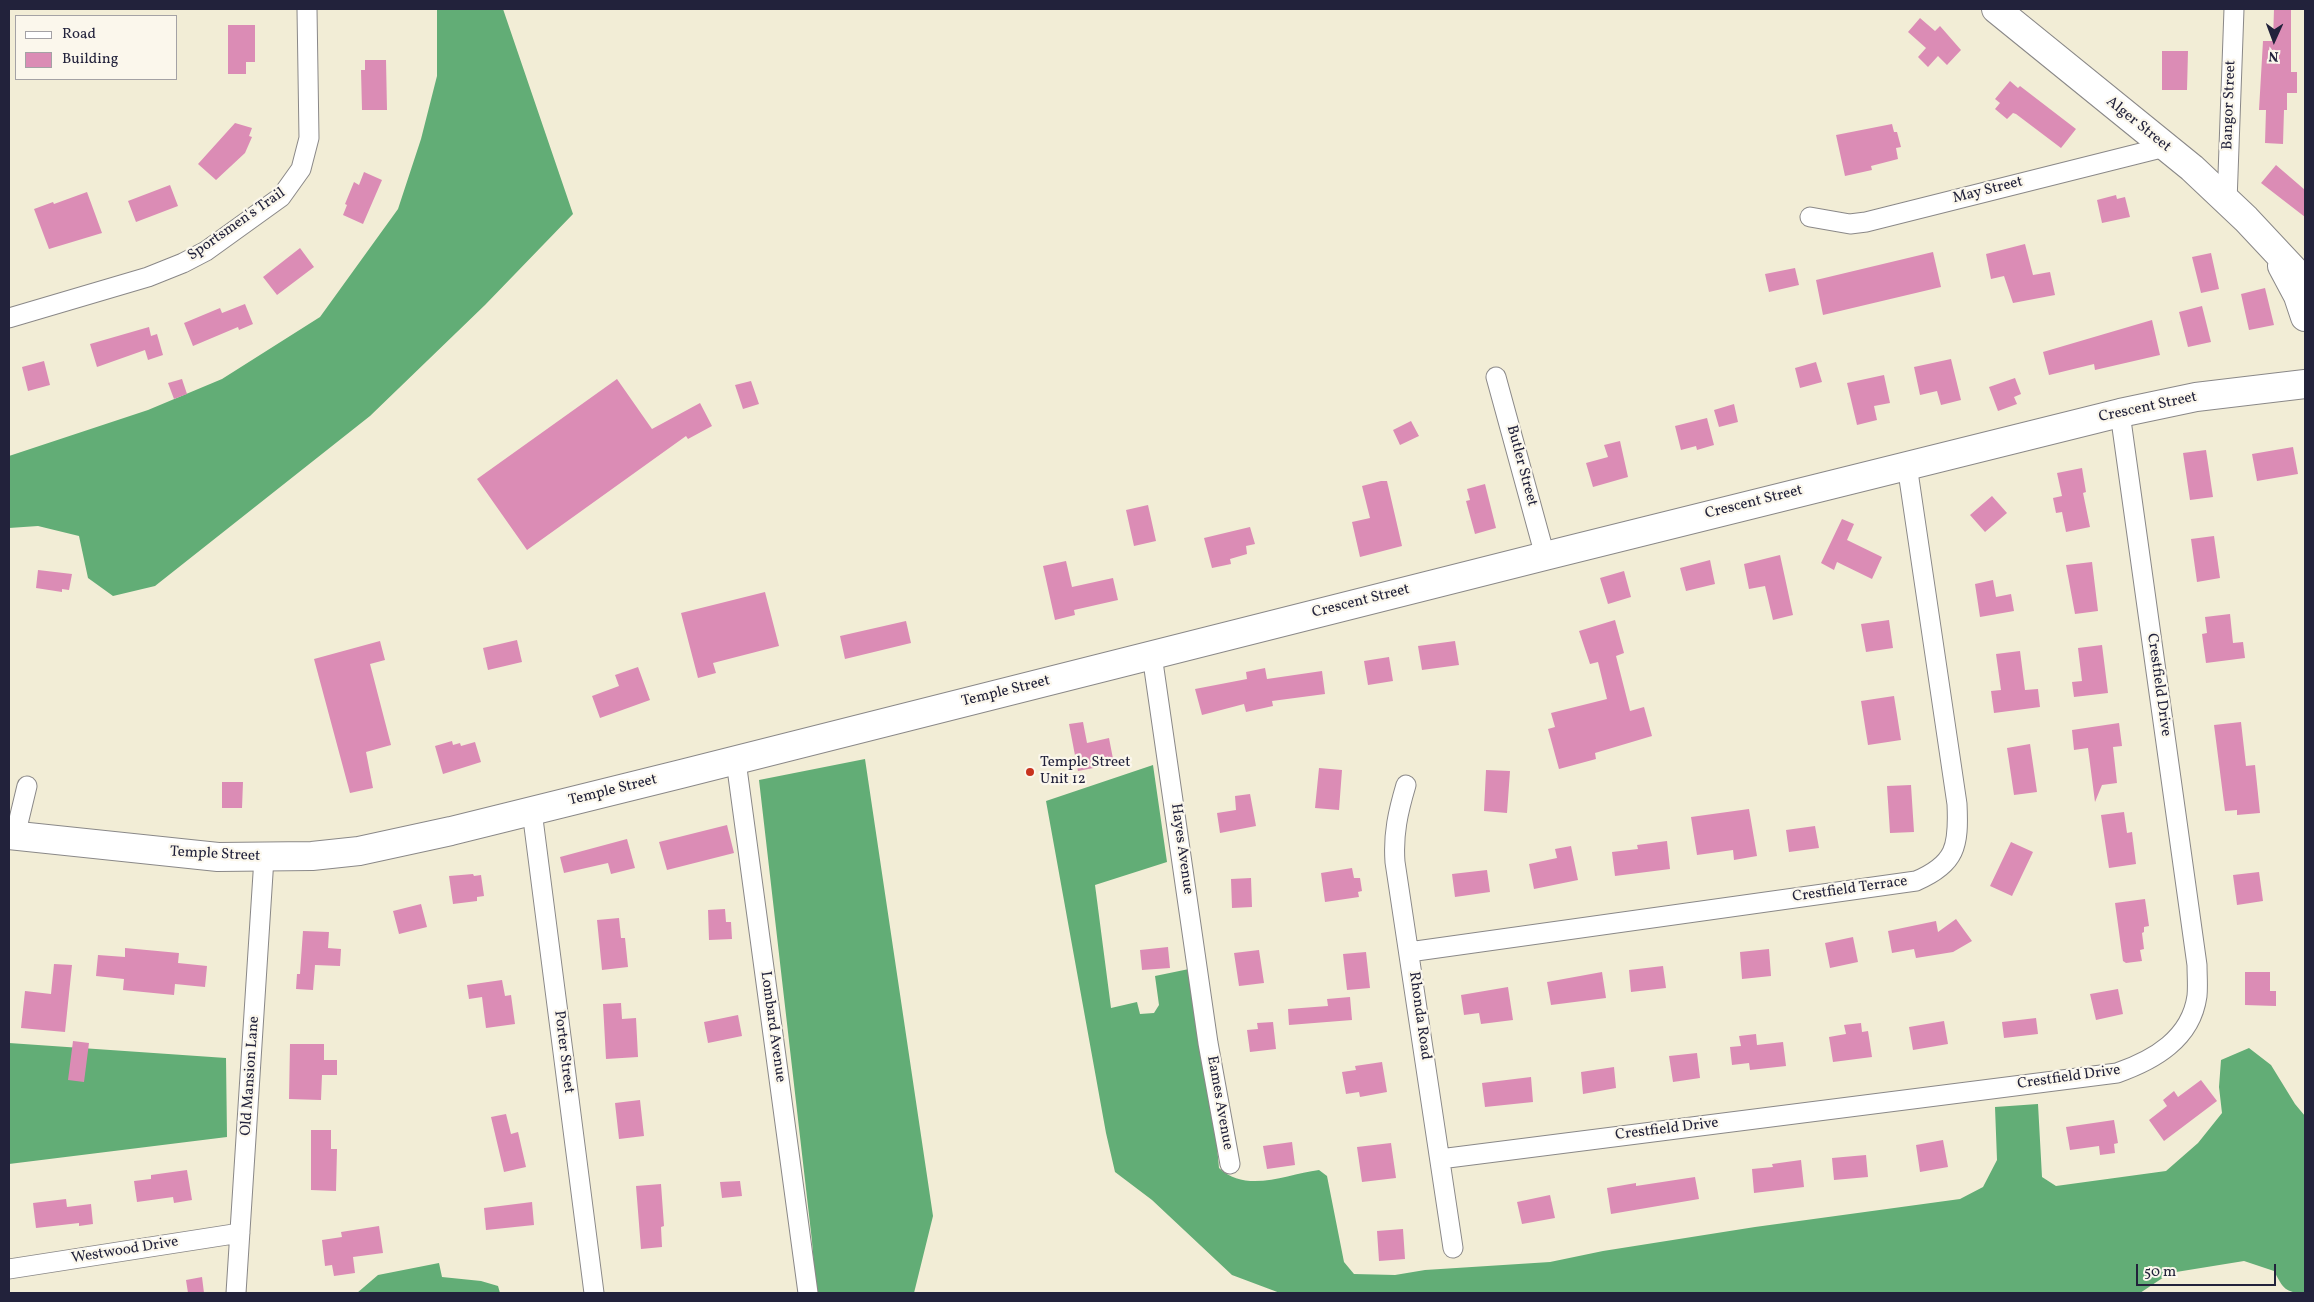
<!DOCTYPE html>
<html>
<head>
<meta charset="utf-8">
<style>
  body { margin:0 }
  #map { position:relative; width:2314px; height:1302px; overflow:hidden; background:#f2edd6; font-family:Vollkorn,serif }
  canvas { display:block }
  .frame { position:absolute; inset:0; border:10px solid #22223b; pointer-events:none }
  .legend { position:absolute; left:15px; top:15px; width:162px; height:65px; box-sizing:border-box; background:#fbf7ec; border:1px solid #a4a2a5; margin:0; padding:6px 9px; list-style:none; font-size:15px; color:#22223b }
  .legend li { display:flex; align-items:center; gap:10px; height:25px }
  .legend b { width:25px; border:1px solid #a4a2a5 }
  .north { position:absolute; left:2249px; top:15px; width:50px; height:50px; -webkit-text-stroke:4px #fbf7ec; paint-order:stroke; rotate:182deg; font-size:14px; font-weight:700; line-height:20px; text-align:center; color:#22223b }
  .north::after { content:''; display:block; margin:auto; width:18px; height:22px; background:#22223b; clip-path:polygon(50% 0,100% 100%,50% 72%,0 100%) }
  .scale { position:absolute; left:2136px; top:1264px; width:140px; height:22px; box-sizing:border-box; border:2px solid #22223b; border-top:0; padding-left:6px; font-size:15px; line-height:18px; white-space:nowrap; color:#22223b; -webkit-text-stroke:4px #fbf7ec; paint-order:stroke }
</style>
</head>
<body>
<div id="map">
<canvas width="2314" height="1302"></canvas>
<div class="frame"></div>
<ul class="legend">
<li><b style="height:6px;background:#fff"></b>Road</li>
<li><b style="height:14px;background:#db8cb5"></b>Building</li>
</ul>
<div class="north">N</div>
<div class="scale">50 m</div>
</div>
<script>
const c = document.querySelector('canvas').getContext('2d');
c.lineJoin = 'round';
function fill(path, color) {
  c.fillStyle = color;
  c.fill(path, 'evenodd');
}
function stroke(path, color, width, dash) {
  c.strokeStyle = color;
  c.lineWidth = width;
  c.lineCap = dash ? 'butt' : 'round';
  c.setLineDash(dash || []);
  c.stroke(path);
}
function label(font, color, halo, rows, align = 'center') {
  c.font = font + ' Vollkorn,serif';
  c.lineWidth = 4.5;
  c.setLineDash([]);
  c.textBaseline = 'middle';
  c.strokeStyle = halo;
  c.fillStyle = color;
  for (const [text, x, y, turn = 0] of rows) {
    c.save();
    c.translate(x, y);
    c.rotate((+turn || 0) * Math.PI / 180);
    c.textAlign = isNaN(turn) ? turn : align;
    if (halo) c.strokeText(text, 0, 0);
    c.fillText(text, 0, 0);
    c.restore();
  }
}
fill(new Path2D(`
  M437 9H503L573 214 485 305 370 416 155 586 113 596 88 578 79 536 38 526 9 528V456L148 410 222 379 320 317 398 209 421 139 437 76Z
  M865 759 933 1216 914 1293H816L812 1241 759 780Z
  M1153 765 1167 862 1095 885 1111 1008 1137 1002 1140 1014 1154 1013 1159 1005 1155 976 1189 969 1209 1060 1219 1168C1247 1194 1287 1174 1319 1170L1327 1176 1344 1262 1354 1274 1395 1275 1425 1270 1550 1262 1603 1251 1755 1227 1960 1199 1983 1187 1997 1160 1995 1107 2038 1104 2042 1177 2056 1186 2166 1171 2198 1143 2222 1113 2219 1087 2221 1060 2249 1048 2271 1065 2295 1104 2305 1116V1293C2285 1293 2283 1288 2274 1271L2244 1261 2170 1273 2140 1293H1280L1232 1275 1152 1200 1115 1172 1106 1133 1046 801Z
  M9 1043 226 1058 227 1137 9 1164Z
  M439 1263 442 1277 481 1281 498 1286 500 1293H357L378 1275Z`), '#62ad76');
fill(new Path2D(`
  M2274 9H2291V72H2297V93H2287V110H2284L2283 144 2265 143 2266 110H2259L2263 41H2273Z
  M1920 18 1935 31 1940 26 1961 50 1947 65 1938 56 1928 67 1918 57 1926 48 1908 32Z
  M228 25H255V62H246V74H228Z
  M2162 51H2188L2187 90H2162Z
  M365 60H386L387 110H362L361 70H365Z
  M2010 81 2018 88 2020 86 2076 129 2061 148 2016 114 2013 113 2007 119 1995 109 2000 103 1995 99Z
  M235 123 252 128 249 136 252 137 245 153 216 180 198 164Z
  M1892 124 1894 132H1897L1901 147 1896 148 1898 159 1871 166 1872 170 1845 176 1836 135Z
  M2276 165 2305 190V217L2261 183Z
  M364 172 382 180 363 224 343 215 347 205 345 204 354 182 359 185Z
  M170 185 178 206 136 222 128 201Z
  M87 192 102 233 49 249 34 209 53 202 54 204Z
  M2116 195 2117 199 2125 197 2130 217 2102 223 2097 200Z
  M2025 244 2033 275 2050 272 2055 295 2013 303 2004 276 1991 279 1986 254Z
  M300 248 314 267 277 295 263 277Z
  M1933 252 1941 287 1823 315 1816 280Z
  M2211 253 2219 289 2201 293 2192 257Z
  M1795 268 1799 285 1769 292 1765 274Z
  M2265 288 2274 325 2249 330 2241 294Z
  M245 304 253 324 239 330 238 327 193 346 184 323 220 308 222 313Z
  M2202 306 2211 342 2188 347 2179 312Z
  M2152 320 2160 355 2095 370 2094 364 2049 375 2043 352Z
  M149 327 151 336 157 334 163 355 148 360 145 350 97 367 90 344Z
  M1951 359 1961 400 1941 405 1937 391 1920 395 1914 367Z
  M44 361 50 385 28 391 22 367Z
  M1816 362 1822 382 1800 388 1795 368Z
  M1884 375 1890 403 1874 406 1877 420 1857 425 1847 383Z
  M2015 378 2021 394 2014 397 2017 404 1998 411 1989 387Z
  M182 379 187 394 174 399 168 383Z
  M617 379 652 429 700 403 712 426 688 439 686 436 527 550 477 479Z
  M751 381 759 404 743 409 735 385Z
  M1734 404 1738 422 1719 427 1714 410Z
  M1707 418 1714 445 1697 450 1696 446 1681 450 1675 426Z
  M1411 421 1419 436 1400 445 1393 430Z
  M1620 441 1628 477 1593 487 1586 463 1608 457 1604 445Z
  M2293 447 2298 474 2257 481 2252 454Z
  M2206 450 2213 497 2190 500 2183 453Z
  M2082 468 2086 492 2083 493 2090 527 2066 532 2062 512 2056 513 2053 498 2062 496 2057 473Z
  M1381 481H1387L1402 546 1360 557 1352 522 1370 518 1362 486Z
  M1485 484 1496 528 1475 534 1466 501 1470 500 1467 489Z
  M1992 496 2007 513 1985 532 1970 515Z
  M1148 505 1156 541 1134 546 1126 510Z
  M1842 519 1854 524 1847 540 1882 557 1872 579 1837 562 1834 570 1821 563Z
  M1250 527 1255 544 1246 546 1247 554 1230 559 1231 564 1212 568 1204 538Z
  M2214 536 2220 578 2197 582 2191 539Z
  M1780 555 1793 615 1773 620 1765 586 1749 589 1744 564Z
  M1710 560 1715 584 1686 591 1680 568Z
  M1066 561 1072 587 1113 578 1118 600 1074 610 1075 615 1055 620 1043 566Z
  M2092 562 2098 611 2075 614 2066 565Z
  M38 570 72 574 69 590 62 589V592L36 588Z
  M1624 571 1631 597 1608 604 1600 578Z
  M1993 580 1996 597 2011 594 2014 611 1980 617 1975 584Z
  M765 592 779 646 713 663 716 673 698 678 681 613Z
  M2230 614 2233 643 2243 642 2245 658 2206 663 2202 634 2207 633 2205 617Z
  M1615 620 1624 653 1616 656 1630 711 1644 707 1652 736 1595 753 1596 759 1559 769 1548 729 1555 727 1551 713 1607 699 1598 662 1590 664 1579 631Z
  M1889 620 1893 648 1866 652 1861 624Z
  M906 621 911 643 845 659 840 636Z
  M517 640 522 662 488 670 483 648Z
  M380 641 385 660 370 664 391 745 366 752 373 788 350 793 314 659Z
  M1455 641 1459 665 1422 670 1418 646Z
  M2102 645 2108 693 2074 697 2072 682 2082 681 2078 648Z
  M2020 651 2025 690 2038 689 2040 707 1994 713 1991 691 2001 690 1996 654Z
  M1389 657 1393 681 1368 685 1364 661Z
  M638 667 650 700 600 718 592 696 619 686 615 675Z
  M1265 668 1267 679 1322 671 1325 694 1272 701 1273 706 1246 712 1244 704 1202 715 1195 689 1247 679 1246 672Z
  M1894 696 1901 740 1868 745 1861 701Z
  M1083 722 1087 743 1109 738 1114 764 1078 771 1069 724Z
  M2241 722 2246 766 2255 765 2260 813 2237 815V810L2225 811 2214 725Z
  M2119 723 2122 746 2113 747 2117 783 2102 785 2095 802 2088 748 2074 750 2072 730Z
  M452 741 453 745 460 743 461 746 475 742 481 762 443 774 435 746Z
  M2030 744 2037 792 2014 795 2007 748Z
  M1319 768 1342 770 1339 810 1315 808Z
  M1486 770 1510 771 1507 813 1484 811Z
  M222 782H243L242 808H222Z
  M1911 785 1914 832 1890 833 1887 786Z
  M1250 794 1256 826 1220 833 1217 813 1236 810 1235 796Z
  M1749 809 1757 856 1734 860 1733 850 1697 855 1691 817Z
  M2124 812 2127 833 2132 832 2136 864 2109 868 2101 815Z
  M727 825 734 853 667 870 659 842Z
  M1815 826 1819 848 1789 852 1786 830Z
  M627 839 635 868 611 874 608 863 564 873 560 857Z
  M1667 841 1670 869 1615 876 1612 852 1638 849 1637 845Z
  M2011 842 2033 852 2012 896 1990 886Z
  M1571 846 1578 880 1534 889 1529 864 1557 858 1555 849Z
  M1352 868 1354 878H1360L1362 891 1358 892 1359 897 1325 902 1321 873Z
  M1487 870 1490 892 1455 897 1452 874Z
  M2259 872 2263 901 2237 905 2233 875Z
  M473 874 474 876 481 875 484 896 477 897V901L453 904 449 876Z
  M1251 878 1252 907 1232 908 1231 879Z
  M2145 899 2149 926 2144 927V932L2142 933 2144 949 2140 950 2142 961 2126 963 2123 961 2115 903Z
  M421 904 427 927 399 934 393 911Z
  M725 909 726 922H731L732 939 709 940 708 910Z
  M619 918 621 938H625L628 967 602 970 597 920Z
  M1956 919 1972 941 1953 952 1916 958 1914 949 1892 953 1888 931 1936 921 1938 932Z
  M303 931 329 932 328 948 341 949 340 966 315 965 313 990 296 989 297 974H300Z
  M1853 937 1858 962 1830 968 1825 943Z
  M1168 947 1170 968 1142 970 1140 950Z
  M125 948 179 953 178 963 207 966 205 987 175 984 174 995 123 990 124 979 96 976 98 955 125 957Z
  M1769 949 1771 976 1742 979 1740 952Z
  M1259 950 1264 983 1239 986 1234 953Z
  M1366 952 1370 988 1347 990 1343 954Z
  M54 964 72 965 65 1032 21 1028 25 991 51 994Z
  M1663 966 1666 988 1631 992 1629 970Z
  M1602 972 1606 998 1551 1005 1547 982Z
  M2245 972H2270V991H2276V1006L2245 1005Z
  M502 980 505 996 511 995 515 1024 486 1028 482 997 469 999 467 985Z
  M1508 987 1513 1020 1481 1024 1479 1013 1464 1015 1461 995Z
  M2118 989 2123 1014 2096 1020 2090 994Z
  M1350 997 1352 1020 1289 1025 1288 1009 1328 1006 1327 999Z
  M621 1003 622 1019 636 1018 638 1057 606 1059 603 1004Z
  M738 1015 742 1036 708 1043 704 1022Z
  M2036 1018 2038 1034 2004 1038 2002 1022Z
  M1944 1021 1948 1044 1913 1050 1909 1027Z
  M1273 1022 1276 1049 1250 1052 1247 1030 1258 1029 1257 1023Z
  M1861 1023 1862 1032 1868 1031 1872 1057 1833 1062 1829 1037 1846 1034 1844 1025Z
  M1756 1034 1757 1045 1783 1042 1786 1066 1750 1070 1749 1063 1732 1065 1730 1047 1741 1046 1739 1036Z
  M73 1041 89 1043 84 1082 68 1080Z
  M290 1044H324V1060H337V1075H322L321 1100 289 1099Z
  M1697 1053 1700 1078 1673 1082 1669 1056Z
  M1382 1062 1387 1092 1360 1097 1359 1092 1346 1094 1342 1072 1356 1070 1355 1066Z
  M1614 1067 1616 1088 1583 1094 1581 1072Z
  M1531 1077 1533 1102 1485 1107 1482 1083Z
  M2201 1080 2217 1101 2164 1141 2149 1120 2167 1106 2163 1100 2174 1091 2178 1097Z
  M640 1100 644 1136 619 1139 615 1103Z
  M506 1114 511 1134 518 1132 526 1167 504 1172 491 1117Z
  M2114 1120 2118 1143 2114 1144 2115 1153 2100 1155 2099 1146 2070 1150 2066 1127Z
  M311 1130H331V1149H337L336 1191 311 1190Z
  M1943 1140 1948 1167 1920 1172 1916 1145Z
  M1292 1142 1295 1165 1267 1169 1263 1146Z
  M1391 1143 1396 1178 1362 1182 1357 1147Z
  M1866 1155 1868 1177 1834 1180 1832 1158Z
  M1801 1160 1804 1187 1754 1193 1752 1169 1773 1167 1772 1164Z
  M187 1170 192 1200 174 1203 173 1197 137 1202 134 1181 151 1179V1175Z
  M1695 1177 1699 1199 1611 1214 1607 1188 1636 1183V1186Z
  M740 1181 742 1196 722 1198 720 1182Z
  M661 1184 664 1226 661 1227 662 1247 641 1249 636 1186Z
  M1550 1195 1555 1218 1522 1224 1517 1202Z
  M66 1199 67 1207 91 1204 93 1224 79 1226V1223L36 1228 33 1203Z
  M532 1202 534 1225 486 1230 484 1208Z
  M379 1226 383 1253 353 1257 355 1273 334 1276 332 1265 325 1266 322 1240 342 1237 341 1232Z
  M1403 1229 1405 1259 1379 1261 1377 1231Z
  M202 1277 204 1293H188L186 1280Z`), '#db8cb5');
const street = new Path2D(`
  M2227 202 2234 9
  M1810 217 1850 224 1866 222 2165 147
  M9 318 148 277 183 263 206 251 281 197 301 169 309 138 307 9
  M1496 377 1545 556
  M1152 655 1208 1043 1230 1164
  M736 761 808 1293
  M1406 785C1398 812 1393 834 1395 862L1453 1248
  M532 811 594 1293
  M15 836 27 786
  M1409 952 1916 881C1956 864 1959 846 1957 804L1907 465
  M1440 1159 2117 1073C2154 1060 2191 1039 2197 996 2198 986 2197 975 2197 965L2120 413
  M9 1269 240 1233
  M236 1293 264 858`);
const secondary = new Path2D(`
  M1996 9 2192 168 2246 219 2305 282
  M2282 266 2298 296 2305 317
  M9 835 218 857 312 856 359 851 451 831 681 774 1545 556 2120 413 2196 397 2305 384`);
stroke(street, '#8a8888', 21);
stroke(secondary, '#8a8888', 30);
stroke(street, '#fff', 19);
stroke(secondary, '#fff', 28);
for (const [x, y, r, color] of [
  [1030,772,5,"#c8321e"]
]) {
  const dot = new Path2D();
  dot.arc(x, y, r, 0, 2 * Math.PI);
  c.fillStyle = color;
  c.fill(dot);
  stroke(dot, '#fbf7ec', 2);
}
label('15px', '#22223b', '#fbf7ec', [
  ["Bangor Street",2230,105,-88],
  ["Alger Street",2138,125,39],
  ["May Street",1988,191,-14],
  ["Sportsmen's Trail",237,225,-35],
  ["Crescent Street",2148,408,-12],
  ["Butler Street",1521,466,75],
  ["Crescent Street",1754,503,-14],
  ["Crescent Street",1361,602,-14],
  ["Crestfield Drive",2158,685,82],
  ["Temple Street",1006,692,-14],
  ["Temple Street",613,791,-14],
  ["Hayes Avenue",1181,849,82],
  ["Temple Street",215,855,3],
  ["Crestfield Terrace",1850,890,-8],
  ["Rhonda Road",1419,1016,82],
  ["Lombard Avenue",772,1027,82],
  ["Porter Street",563,1052,83],
  ["Old Mansion Lane",251,1076,-86],
  ["Crestfield Drive",2069,1078,-8],
  ["Eames Avenue",1219,1103,80],
  ["Crestfield Drive",1667,1130,-7],
  ["Westwood Drive",125,1251,-9]
]);
label('15px', '#22223b', '#fbf7ec', [
  ["Temple Street",1040,763],
  ["Unit 12",1040,780]
], 'left');
</script>
</body>
</html>
